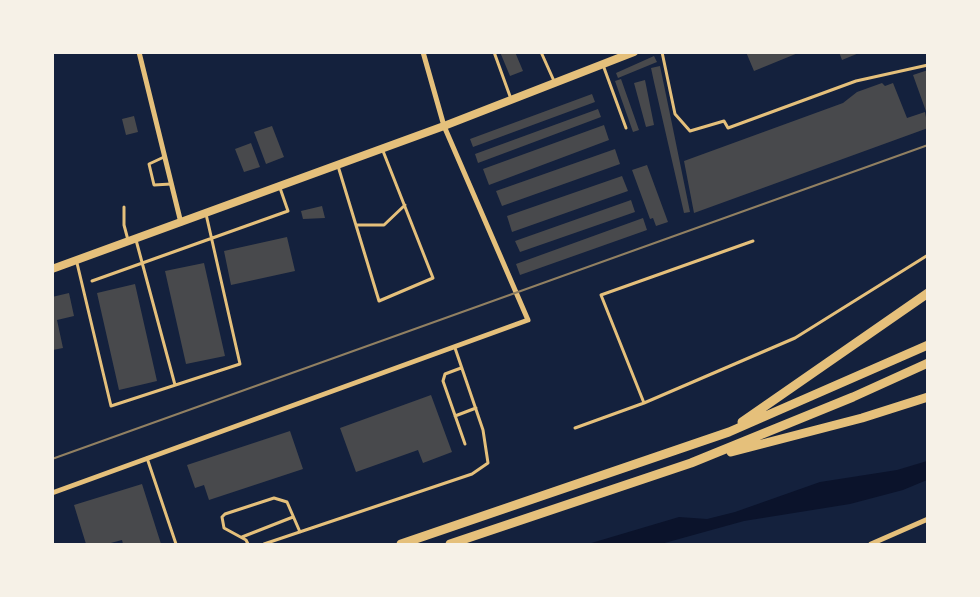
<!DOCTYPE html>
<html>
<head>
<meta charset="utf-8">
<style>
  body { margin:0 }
  #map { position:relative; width:980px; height:597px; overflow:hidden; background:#14213d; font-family:Commissioner,sans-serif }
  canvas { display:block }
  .frame { position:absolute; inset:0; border:54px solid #f6f1e7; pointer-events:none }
</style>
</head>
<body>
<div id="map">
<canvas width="980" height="597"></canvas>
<div class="frame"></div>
</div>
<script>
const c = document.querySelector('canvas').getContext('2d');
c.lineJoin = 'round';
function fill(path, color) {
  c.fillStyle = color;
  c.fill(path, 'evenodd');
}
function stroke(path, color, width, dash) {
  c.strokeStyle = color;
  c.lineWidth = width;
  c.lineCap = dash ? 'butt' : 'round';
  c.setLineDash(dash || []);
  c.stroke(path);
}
fill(new Path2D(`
  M927 461V480L903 490 850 504 744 521 661 544H588L679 517 707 519 735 512 820 482 897 470Z`), '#0b132b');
fill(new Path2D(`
  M500 52H515L523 71 510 76Z
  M746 52H798V53L754 71Z
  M839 52H859V53L842 60Z
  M654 56 657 62 618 78 616 73Z
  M660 66 671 119 690 212 684 213 654 82 651 68Z
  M928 70V114H927L913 75Z
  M621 79 639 130 633 132 615 81Z
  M645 80 654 125 646 127 634 83Z
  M882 83 885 86 893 83 907 118 925 112 928 128 694 213 684 161 843 103 857 92Z
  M592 94 595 102 473 147 470 139Z
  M598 109 601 117 478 163 475 154Z
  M134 116 138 132 126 135 122 119Z
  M604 125 609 140 489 185 483 169Z
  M272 126 284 157 266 164 254 132Z
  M251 143 260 167 244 172 235 149Z
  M615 149 620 164 502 206 496 191Z
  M647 165 668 222 656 226 653 218 650 219 632 170Z
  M622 176 628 191 512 232 507 216Z
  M631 200 635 212 520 252 515 241Z
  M322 206 325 218 303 219 301 211Z
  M643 218 647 230 520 275 516 264Z
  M287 237 295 271 231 285 224 251Z
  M204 263 225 356 186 364 165 271Z
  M135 284 157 381 119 390 97 293Z
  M69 293 74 316 57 320 63 348 53 350 52 297Z
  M431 395 452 452 423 463 418 450 356 472 340 428Z
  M290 431 303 469 209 500 204 485 195 488 187 465Z
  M142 484 161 544H123L122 540 107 544H86L74 505Z`), '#48494c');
stroke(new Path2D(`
  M494 52 511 99
  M541 52 554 81
  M662 52 675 114 690 131 724 121 728 128 856 81 928 65
  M687 52H694
  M603 65 626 128
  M164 157 149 164 154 185 171 184
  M338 166 379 301 433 278 383 151
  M124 207V225L128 240
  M356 225H384L405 205
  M136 240 175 385
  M753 241 601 295 644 403 795 338 928 255
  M77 263 111 406 240 364 206 214
  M92 281 288 211 280 188
  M461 368 445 374 443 381 465 444
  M455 416 476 408
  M575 428 644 403
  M147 458 176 544
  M242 537 293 517
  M248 544 246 540 224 528 222 517 225 514 274 498 287 502 300 532
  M264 544 472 474 488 463 483 430 455 348`), '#e5c07b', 3);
stroke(new Path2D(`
  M139 52 181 223
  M52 493 528 320 444 126 423 52
  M871 544 928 519`), '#e5c07b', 5);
stroke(new Path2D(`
  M52 269 444 126 634 52`), '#e5c07b', 8);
stroke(new Path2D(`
  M742 422 928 293
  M731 452 862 418 928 397
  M401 544 729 432 928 345
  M450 544 691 463 853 397 928 363`), '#e5c07b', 9);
stroke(new Path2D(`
  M52 459 928 145`), '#918062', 2);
</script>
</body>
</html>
